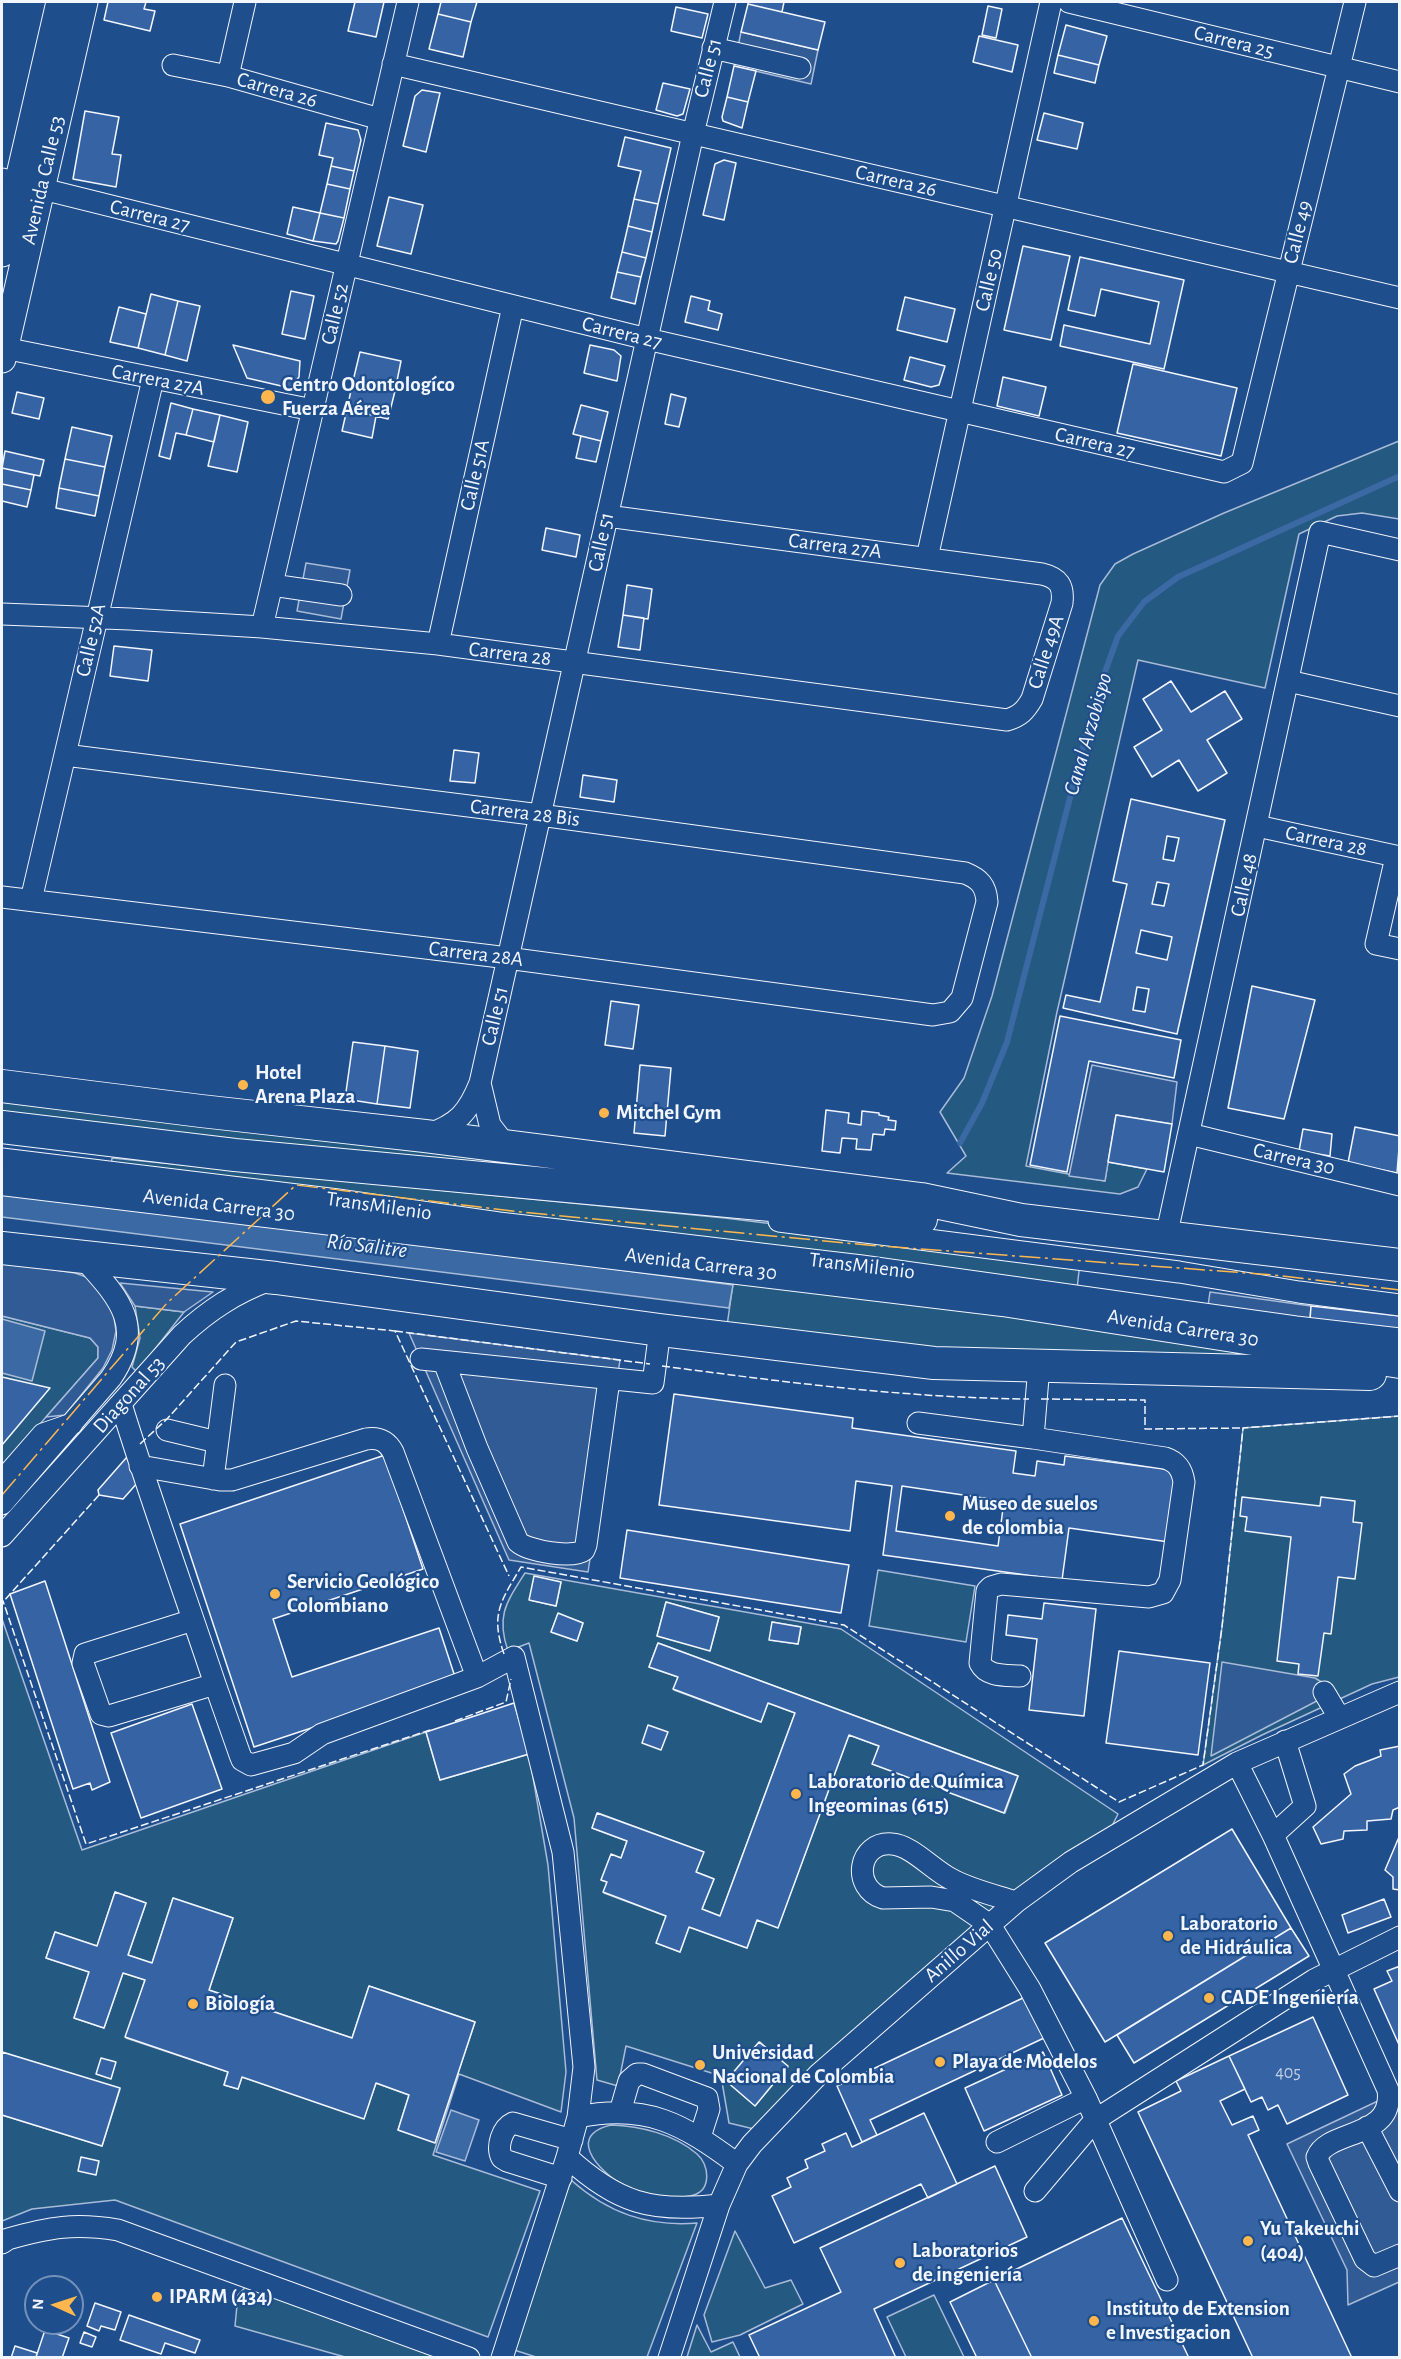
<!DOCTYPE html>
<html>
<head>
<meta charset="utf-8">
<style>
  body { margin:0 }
  #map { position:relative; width:1401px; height:2359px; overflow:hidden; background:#1f4e8c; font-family:"Alegreya Sans",sans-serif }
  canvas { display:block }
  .frame { position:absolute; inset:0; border:3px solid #f2f6ff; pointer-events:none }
  .north { position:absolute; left:24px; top:2275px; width:60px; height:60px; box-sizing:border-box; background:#1f4e8c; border:2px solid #7391ba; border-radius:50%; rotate:273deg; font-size:16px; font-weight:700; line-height:24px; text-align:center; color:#f2f6ff }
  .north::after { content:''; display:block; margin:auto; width:21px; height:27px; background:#ffb74d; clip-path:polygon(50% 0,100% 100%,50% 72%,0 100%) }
</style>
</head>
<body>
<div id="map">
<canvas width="1401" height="2359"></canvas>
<div class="frame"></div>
<div class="north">N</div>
</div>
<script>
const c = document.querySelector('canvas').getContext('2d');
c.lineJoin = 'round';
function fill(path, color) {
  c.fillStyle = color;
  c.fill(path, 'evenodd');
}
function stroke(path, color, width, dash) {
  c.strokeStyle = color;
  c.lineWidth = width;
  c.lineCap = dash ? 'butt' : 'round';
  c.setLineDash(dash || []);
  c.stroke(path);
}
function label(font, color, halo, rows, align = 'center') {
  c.font = font + ' "Alegreya Sans",sans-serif';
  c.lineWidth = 4.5;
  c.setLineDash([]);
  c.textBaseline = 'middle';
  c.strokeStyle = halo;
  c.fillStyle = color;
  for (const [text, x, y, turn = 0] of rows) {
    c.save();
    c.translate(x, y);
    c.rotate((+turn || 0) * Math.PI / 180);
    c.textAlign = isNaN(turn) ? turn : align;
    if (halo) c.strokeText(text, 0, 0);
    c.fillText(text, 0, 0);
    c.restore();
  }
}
const green = new Path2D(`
  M1399 441V519L1362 513 1337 516 1299 534 1265 688 1138 660 1057 1012 1026 1166 1105 1181 1108 1162 1147 1169 1138 1187 1120 1194 947 1173 966 1156 940 1112 964 1078 992 996 1100 585 1115 564 1133 554 1224 513Z
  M2 1097 613 1174 435 1167 2 1114Z
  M112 1158 725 1218 1080 1262 1077 1289 111 1167Z
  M734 1276 1352 1364 986 1353 727 1326Z
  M135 1306 184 1312 137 1372 132 1367 140 1338Z
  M2 1316 90 1338 98 1347V1358L2 1467Z
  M1399 1416V1677L1372 1684 1262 1735 1203 1765 1222 1627 1243 1428Z
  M878 1570 975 1586 966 1642 869 1626Z
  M525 1573 841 1629 1118 1814 1109 1832 754 2129 729 2123 721 2076 626 2046 618 2086 597 2080 574 1818 529 1643 508 1651C496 1616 506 1603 525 1573ZM535 1577 561 1582 556 1606 530 1600ZM666 1602 719 1617 710 1650 657 1636ZM558 1614 583 1623 577 1641 551 1632ZM772 1622 801 1627 798 1644 770 1640ZM658 1643 1018 1776 1005 1813 873 1764 879 1746 849 1735 778 1927 757 1920 747 1948 689 1927 680 1952 657 1943 666 1916 604 1893 607 1882 601 1880 611 1855 621 1858 627 1841 592 1828 598 1813 703 1852 696 1872 714 1879 702 1909 720 1916 795 1713 768 1703 761 1722 674 1690 678 1677 649 1667ZM760 2042 788 2067 755 2105 726 2081Z
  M2 1619 82 1850 426 1732 440 1780 529 1754 548 1865 566 2072 561 2112 459 2074 433 2155 540 2191 488 2337 115 2200 32 2209 2 2221V2115L102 2146 120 2089 2 2052ZM115 1892 146 1903 128 1955 152 1963 173 1898 233 1918 209 1990 352 2038 369 1986 475 2022 435 2142 398 2130 409 2095 376 2083 364 2118 242 2077 238 2089 224 2085 228 2072 126 2038 145 1980 123 1973 104 2028 74 2018 89 1972 46 1958 55 1932 97 1946Z
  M611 2125C640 2126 674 2134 697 2154 709 2164 712 2189 694 2195 685 2198 675 2197 666 2197 655 2196 641 2193 630 2189 606 2178 561 2137 611 2125Z
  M571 2180C608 2213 648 2227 697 2223L647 2357H536L511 2349Z
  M735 2231 765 2288 791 2280 803 2304 740 2335 712 2342 704 2315Z
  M252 2280 412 2346 437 2357H345L235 2326 238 2295Z
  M934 2295 964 2357H906L887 2317Z
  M697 2325 711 2352 733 2342 740 2357H687Z`);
fill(green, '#245a82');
stroke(green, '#a8bbd7', 1.5);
const parking = new Path2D(`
  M741 32 818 50 811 84 734 66Z
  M306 563 350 570 341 619 297 611Z
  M1092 1065 1177 1082 1172 1124 1116 1115 1105 1181 1069 1176Z
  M2 1262 75 1273 92 1279 113 1311 116 1331 112 1350 103 1368 65 1415 46 1417 98 1358V1347L90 1338 2 1316Z
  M120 1283 213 1292 184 1312 135 1306Z
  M1210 1292 1311 1306 1310 1320 1208 1306Z
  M409 1333 620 1360 588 1572 509 1560Z
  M1222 1662 1315 1678 1336 1691 1211 1756Z
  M1399 2091V2282L1348 2305 1347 2270 1287 2144Z`);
fill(parking, '#305b95');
stroke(parking, '#a8bbd7', 1.5);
const water = new Path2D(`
  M2 1188 733 1285 729 1308 2 1217Z
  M2 1319 45 1331 32 1381 2 1373Z
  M451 2110 479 2120 465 2161 436 2152Z`);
fill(water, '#3b69a3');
stroke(water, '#a8bbd7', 1.5);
stroke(new Path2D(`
  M960 1143 982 1103 1007 1042 1096 697 1118 636 1144 602 1178 577 1400 476`), '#3b69a3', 6);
const building = new Path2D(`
  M108 2H146L144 9 155 11 150 31 104 20Z
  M355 2H384L376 37 348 31Z
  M441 2H477L471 22 438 14Z
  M748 2H784L782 12 748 4Z
  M748 4 825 22 818 50 741 32Z
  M988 6 1002 9 996 38 982 35Z
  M676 7 708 14 702 38 671 31Z
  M438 14 471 22 463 57 429 49Z
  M1066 25 1107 36 1099 65 1058 55Z
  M979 36 1018 45 1012 72 973 62Z
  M1058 55 1099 65 1095 83 1054 73Z
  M734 66 756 71 748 102 727 97Z
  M663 83 690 89 683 114 677 116 656 110Z
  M422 90 440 93 426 152 403 146 415 96Z
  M727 97 748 102 742 128 723 121 722 117Z
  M85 111 119 117 112 154 121 155 116 187 73 179Z
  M1044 113 1083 123 1077 149 1037 140Z
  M326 123 358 130 361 140 354 171 331 166 333 158 319 155Z
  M625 137 671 148 658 204 634 199 641 171 618 166Z
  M724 160 736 163 724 220 703 215 715 164Z
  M331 166 354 171 350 189 327 184Z
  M327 184 350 189 344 218 320 213Z
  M389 197 423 205 411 254 377 246Z
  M634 199 658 204 652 232 628 226Z
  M293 207 320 213 313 241 287 234Z
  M320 213 344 218 338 241 336 244 313 241Z
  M628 226 652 232 646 258 622 252Z
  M1023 246 1070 256 1051 340 1004 330Z
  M622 252 646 258 641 277 617 272Z
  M1080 257 1184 280 1164 369 1060 346 1064 325 1150 344 1159 302 1101 289 1095 316 1068 310Z
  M617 272 641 277 635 304 611 298Z
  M291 291 314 296 305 339 282 334Z
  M151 294 178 301 165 355 138 348Z
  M691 296 710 301 708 310 722 314 718 330 685 322Z
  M905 297 955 309 947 342 897 330Z
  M178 301 200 306 187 361 165 355Z
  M119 307 146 314 138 348 110 342Z
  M233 345 300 361 299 377 290 388 247 378Z
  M590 345 614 350 621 356 617 381 584 373Z
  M360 352 401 361 395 391 353 381Z
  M910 357 945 366 939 385 931 387 904 380Z
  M1133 364 1237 388 1221 456 1117 433Z
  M1003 377 1046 387 1039 416 997 406Z
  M353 381 395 391 388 419 347 409Z
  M17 392 44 398 39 419 12 413Z
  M671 394 686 398 679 427 665 424Z
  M171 403 193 409 186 435 176 433 170 459 159 456Z
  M581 405 608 412 601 441 573 434Z
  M193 409 220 415 214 442 186 435Z
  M347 409 376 416 372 438 342 431Z
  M220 415 248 422 237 472 208 466Z
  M72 427 112 436 105 467 65 459Z
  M581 436 601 441 596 462 576 458Z
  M5 451 44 460 40 476 2 468Z
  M65 459 105 467 99 496 59 488Z
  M2 468 34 475 31 490 2 484Z
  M2 484 31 490 27 507 2 501Z
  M59 488 99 496 95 516 56 508Z
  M546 528 580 535 576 557 542 550Z
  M627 585 652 589 648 619 623 615Z
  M623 615 644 618 640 650 618 647Z
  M114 646 152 650 148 681 110 676Z
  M1171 681 1191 712 1225 691 1242 719 1207 740 1227 773 1198 791 1179 760 1152 777 1134 747 1162 730 1143 699Z
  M454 750 479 753 475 783 450 781Z
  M583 775 617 780 614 802 580 797Z
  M1131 799 1225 820 1177 1034 1063 1008 1066 995 1100 1002 1127 884 1113 881ZM1167 836 1179 838 1174 861 1163 859ZM1157 882 1169 884 1164 906 1152 904ZM1141 930 1172 937 1167 960 1136 953ZM1137 987 1149 989 1145 1012 1133 1010Z
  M1252 986 1315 1000 1284 1119 1228 1108Z
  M611 1001 639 1005 633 1049 605 1045Z
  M1060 1016 1181 1040 1174 1078 1089 1061 1067 1172 1030 1165Z
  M353 1042 385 1046 377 1104 345 1099Z
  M385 1046 418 1051 410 1108 377 1104Z
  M640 1065 671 1068 665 1136 634 1133Z
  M826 1110 849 1113 848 1123 861 1125 862 1111 879 1113V1115L889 1117 888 1120 896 1121 895 1130 885 1129 884 1135 873 1134 871 1150 856 1149 857 1139 842 1138 840 1153 822 1151Z
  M1116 1115 1172 1124 1164 1172 1108 1162Z
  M1355 1127 1400 1136 1397 1173 1348 1163Z
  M1303 1129 1332 1134 1330 1156 1299 1151Z
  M1311 1306 1400 1316V1330L1310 1320Z
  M2 1377 50 1388 2 1445Z
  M674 1394 853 1418 852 1428 1016 1451 1013 1473 1035 1476 1037 1461 1064 1465 1065 1456 1179 1471 1169 1542 1069 1528 1062 1580 883 1555 892 1486 856 1481 850 1531 659 1505Z
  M385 1455 423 1569 273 1619 292 1677 439 1628 456 1680 254 1747 180 1524Z
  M127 1457 139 1481 123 1499 99 1495 98 1490Z
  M902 1486 1004 1501 998 1546 896 1531Z
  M1242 1497 1320 1506 1321 1497 1355 1501 1353 1522 1362 1523 1355 1579 1338 1577 1331 1634 1324 1633 1318 1676 1298 1674 1299 1664 1277 1661 1291 1537 1245 1531 1247 1517 1240 1516Z
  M627 1530 849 1565 841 1613 620 1578Z
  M534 1576 561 1582 556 1606 529 1600Z
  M45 1581 110 1782 92 1790 90 1783 73 1789 10 1594Z
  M666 1602 719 1617 710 1651 657 1636Z
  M1044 1603 1096 1609 1084 1716 1029 1710 1037 1639 1006 1635 1008 1615 1042 1619Z
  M558 1613 583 1623 577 1641 551 1632Z
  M772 1622 801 1627 798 1644 769 1640Z
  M658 1643 1018 1776 1004 1813 872 1764 879 1746 849 1735 778 1928 757 1920 747 1948 689 1927 680 1952 656 1943 666 1916 603 1892 607 1882 601 1880 611 1854 621 1858 627 1841 592 1828 597 1813 704 1852 696 1872 714 1879 702 1909 720 1916 795 1713 768 1703 761 1722 673 1689 678 1677 649 1667Z
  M1119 1651 1210 1663 1198 1755 1106 1743Z
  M514 1703 529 1754 440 1780 426 1732Z
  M192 1704 222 1789 141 1818 111 1733Z
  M648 1725 668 1732 661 1750 642 1743Z
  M1400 1746V1807L1393 1810 1391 1819 1367 1821V1830L1344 1831 1343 1839 1321 1844 1313 1827 1351 1794 1344 1774 1355 1766 1381 1756 1380 1750Z
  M1232 1829 1291 1928 1105 2042 1045 1943Z
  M1399 1837H1400V1890L1393 1889V1877L1385 1870Z
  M115 1892 146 1903 128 1955 152 1963 173 1898 233 1918 209 1990 352 2038 369 1986 475 2022 435 2143 398 2130 409 2095 376 2083 364 2119 242 2077 238 2089 224 2085 228 2072 125 2037 145 1980 123 1973 104 2028 74 2018 89 1972 46 1958 55 1932 97 1946Z
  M1384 1899 1391 1917 1348 1933 1342 1915Z
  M1291 1928 1309 1956 1134 2063 1117 2035Z
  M1400 1966V2047L1374 1989 1392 1981 1387 1971Z
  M1025 1997 1044 2038 870 2120 877 2135 862 2142 837 2086Z
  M1313 2017 1348 2095 1287 2124 1278 2105 1268 2110 1262 2097 1251 2102 1229 2056Z
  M759 2042 788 2066 755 2106 726 2081Z
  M2 2052 120 2088 102 2146 2 2115Z
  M1043 2052 1062 2095 984 2131 965 2088Z
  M1229 2056 1245 2089 1220 2101 1232 2125 1253 2116 1259 2130 1248 2135 1352 2358H1253L1138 2112 1181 2091 1176 2081Z
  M101 2058 116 2062 111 2079 96 2074Z
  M924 2113 957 2184 928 2198 921 2184 794 2243 772 2196 791 2187 787 2178 808 2168 805 2160 825 2151 822 2144 846 2133 852 2147Z
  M81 2157 99 2161 96 2175 78 2171Z
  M995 2166 1027 2237 874 2309 896 2358H760L749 2335 841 2292 820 2248Z
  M1122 2218 1189 2358H1032L994 2280Z
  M994 2280 1032 2358H977L950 2302Z
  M72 2296 81 2299 71 2328 57 2323H72Z
  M95 2303 121 2312 115 2330 101 2326 99 2331 87 2326Z
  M129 2315 200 2340 195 2353 165 2343 161 2354 120 2340Z
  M45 2330 69 2338 62 2358 36 2357Z
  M84 2332 96 2337 92 2347 80 2343Z
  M15 2346 37 2353 36 2358H11Z`);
fill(building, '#3563a3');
stroke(building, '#f2f6ff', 1.5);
const minor = new Path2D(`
  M1069 2 1400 82
  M713 48 800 68
  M393 64 1400 298
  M173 65 228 76 380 119
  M228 76 245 2
  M2 179 647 339 1224 472 1242 463 1355 2
  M4 348 313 410
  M927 558 1051 2
  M272 585 341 595
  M2 614 130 619 262 627 438 644 1007 720C1020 716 1025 711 1032 699L1062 603C1064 586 1059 578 1042 574L607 516
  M262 627 408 2
  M438 644 513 306
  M1288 681 1400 706
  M1257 826 1400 857
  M1396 857 1376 944 1400 949
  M2 897 492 956 933 1015 950 1012 962 998 987 902C986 886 980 879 965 873L540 815 65 755
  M31 900 153 379
  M480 1083 490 1125 507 1147
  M1189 1134 1400 1185
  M427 1135C458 1124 468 1113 480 1083L693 134 725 2
  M2 1159 338 1200 499 1223 862 1266 1296 1327 1400 1339
  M779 1221 1179 1272 1299 1292 1400 1305
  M1166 1237 1320 532 1400 550
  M421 1359 653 1383 660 1330
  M444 1362 477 1448 518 1542C528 1551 573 1559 584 1550L586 1545 609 1380
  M121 1404C150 1498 184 1591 215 1684L109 1716 101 1714 83 1663 85 1654 193 1620
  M918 1423 1033 1438
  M167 1430 217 1442
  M140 1466 220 1480H232L366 1439C379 1437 387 1441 393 1452L477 1677
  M213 1479 225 1385
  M2 1481 43 1434 72 1424
  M2 1504 111 1378C147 1326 118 1297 83 1258
  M2 1536 182 1335C209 1310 235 1293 270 1280
  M1020 1676C1006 1675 987 1677 980 1663L987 1591 991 1587 1001 1584 1149 1597 1163 1593 1170 1580 1184 1482C1182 1469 1177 1462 1165 1458L1033 1438 1039 1366
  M215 1684 240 1755 242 1760 251 1765 294 1753 322 1734 477 1677 514 1657 563 1852 584 2067 578 2117 567 2157 502 2358
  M1324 1692 1339 1717
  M1237 1763 1273 1835 1388 2090C1395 2139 1328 2129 1317 2157L1319 2163 1365 2259 1374 2266 1400 2255
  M1273 1835 1305 1806 1285 1741
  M1016 1902C994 1895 971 1890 951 1879 933 1870 911 1845 892 1844 858 1841 851 1888 883 1898L931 1897 955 1901 990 1925 1030 1989 1086 2098 1167 2280
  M620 2112 629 2081 637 2074H643L707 2098 709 2109 700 2137
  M578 2117C647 2103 683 2124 737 2164
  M1367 2127 1400 2191
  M997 2142 1086 2098
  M567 2157C617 2203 652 2213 719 2205
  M561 2178 507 2161 502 2158C496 2147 502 2128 513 2123L572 2140
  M1035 2191 1095 2120 1314 1980 1400 1937
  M2 2243 8 2239C50 2227 75 2223 118 2230L469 2358
  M669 2358 719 2205 737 2164 752 2144 818 2075 1016 1902 1071 1862 1237 1763 1400 1692`);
const major = new Path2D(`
  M2 253 60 2
  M2 359 84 2`);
const highway = new Path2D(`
  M2 1086 201 1111 425 1136 921 1199 1021 1220 1400 1265
  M2 1127 235 1155 921 1219
  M2 1179 1003 1300 1400 1362
  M2 1248 276 1278 660 1330 934 1363 1370 1374`);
stroke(minor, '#f2f6ff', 23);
stroke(major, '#f2f6ff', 29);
stroke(highway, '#f2f6ff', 34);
stroke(minor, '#1f4e8c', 21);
stroke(major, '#1f4e8c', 27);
stroke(highway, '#1f4e8c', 32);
stroke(new Path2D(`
  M395 1331 650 1364
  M662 1366C784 1382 906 1398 1029 1399
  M1041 1399 1145 1400V1429L1243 1428
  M140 1444 167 1419 236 1342 296 1321 395 1331 509 1576
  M99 1495 2 1603 3 1601 86 1844 430 1730
  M504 1654C490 1614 501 1601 521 1567L844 1625 1119 1802 1203 1765 1222 1627 1243 1428 1400 1416
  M455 1721 506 1702 511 1679`), '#f2f6ff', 1.5, [8, 3]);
stroke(new Path2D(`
  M2 1495 167 1303 296 1185 521 1212 867 1245 1274 1275 1400 1290`), '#ffb74d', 1.5, [21, 4.5, 3, 4.5]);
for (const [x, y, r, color] of [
  [268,397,8,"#ffb74d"],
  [243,1085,6,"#ffb74d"],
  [604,1113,6,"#ffb74d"],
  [950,1516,6,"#ffb74d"],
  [275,1594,6,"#ffb74d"],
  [796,1794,6,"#ffb74d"],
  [1168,1936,6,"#ffb74d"],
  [1209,1998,6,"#ffb74d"],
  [193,2004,6,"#ffb74d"],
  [940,2062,6,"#ffb74d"],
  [700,2065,6,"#ffb74d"],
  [1248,2241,6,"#ffb74d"],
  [900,2263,6,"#ffb74d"],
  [157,2297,6,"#ffb74d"],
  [1094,2321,6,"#ffb74d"]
]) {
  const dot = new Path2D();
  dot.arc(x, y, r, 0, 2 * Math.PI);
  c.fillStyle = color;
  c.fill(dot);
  stroke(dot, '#1f4e8c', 2);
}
label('18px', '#c3d1e8', null, [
  ["405",1288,2073]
]);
label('21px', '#f2f6ff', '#1f4e8c', [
  ["Carrera 25",1234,42,14],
  ["Calle 51",708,68,-76],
  ["Carrera 26",277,90,16],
  ["Avenida Calle 53",43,180,-77],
  ["Carrera 26",896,181,13],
  ["Carrera 27",150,216,14],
  ["Calle 49",1298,232,-76],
  ["Calle 50",989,280,-77],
  ["Calle 52",335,314,-77],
  ["Carrera 27",622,333,14],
  ["Carrera 27A",158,380,11],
  ["Carrera 27",1095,443,13],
  ["Calle 51A",475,475,-77],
  ["Calle 51",601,542,-78],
  ["Carrera 27A",835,546,7],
  ["Calle 52A",91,640,-77],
  ["Calle 49A",1046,652,-72],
  ["Carrera 28",510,654,7],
  ["Carrera 28 Bis",525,813,7],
  ["Carrera 28",1326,841,12],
  ["Calle 48",1244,885,-78],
  ["Carrera 28A",476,954,7],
  ["Calle 51",495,1016,-77],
  ["Carrera 30",1294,1159,13],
  ["Avenida Carrera 30",219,1205,7],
  ["TransMilenio",379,1206,8],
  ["Avenida Carrera 30",701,1264,7],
  ["TransMilenio",862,1266,7],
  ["Avenida Carrera 30",1183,1328,9],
  ["Diagonal 53",129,1395,-48],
  ["Anillo Vial",959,1951,-41]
]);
label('bold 21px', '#f2f6ff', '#1f4e8c', [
  ["Centro Odontologíco",282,385],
  ["Fuerza Aérea",282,409],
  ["Hotel",255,1073],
  ["Arena Plaza",255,1097],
  ["Mitchel Gym",616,1113],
  ["Museo de suelos",962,1504],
  ["de colombia",962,1528],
  ["Servicio Geológico",287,1582],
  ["Colombiano",287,1606],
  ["Laboratorio de Química",808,1782],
  ["Ingeominas (615)",808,1806],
  ["Laboratorio",1180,1924],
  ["de Hidráulica",1180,1948],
  ["CADE Ingeniería",1221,1998],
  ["Biología",205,2004],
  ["Universidad",712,2053],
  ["Nacional de Colombia",712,2077],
  ["Playa de Modelos",952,2062],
  ["Yu Takeuchi",1260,2229],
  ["(404)",1260,2253],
  ["Laboratorios",912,2251],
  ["de ingeniería",912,2275],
  ["IPARM (434)",169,2297],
  ["Instituto de Extension",1106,2309],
  ["e Investigacion",1106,2333]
], 'left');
label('italic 22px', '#f2f6ff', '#1f4e8c', [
  ["Canal Arzobispo",1088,734,-74],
  ["Río Salitre",367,1246,7]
]);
</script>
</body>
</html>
